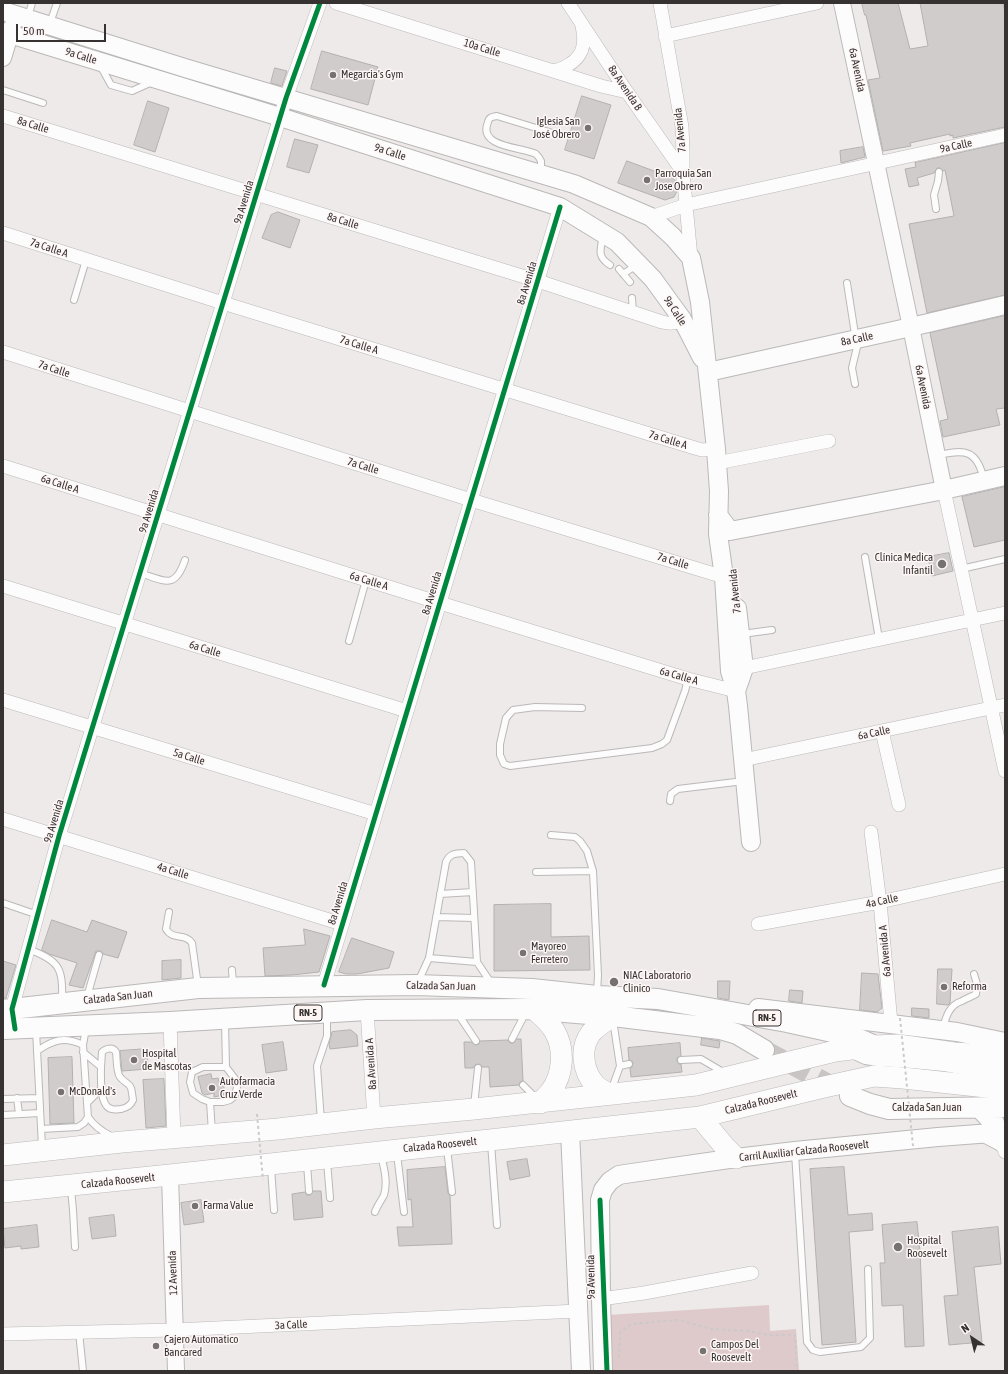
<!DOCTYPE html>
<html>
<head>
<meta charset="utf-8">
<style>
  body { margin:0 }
  #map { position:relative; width:1008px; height:1374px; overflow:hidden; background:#efeaea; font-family:"Asap Condensed",sans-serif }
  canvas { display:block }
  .frame { position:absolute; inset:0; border:4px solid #363232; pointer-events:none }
  .north { position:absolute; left:952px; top:1318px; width:40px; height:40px; -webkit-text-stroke:3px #fef6f5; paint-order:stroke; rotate:325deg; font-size:11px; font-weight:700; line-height:16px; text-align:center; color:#363232 }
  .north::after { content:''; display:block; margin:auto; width:14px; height:18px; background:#363232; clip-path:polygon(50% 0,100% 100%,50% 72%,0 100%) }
  .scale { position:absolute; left:16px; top:24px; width:90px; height:18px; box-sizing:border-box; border:2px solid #363232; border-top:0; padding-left:5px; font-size:12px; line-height:14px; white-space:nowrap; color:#363232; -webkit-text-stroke:3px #fef6f5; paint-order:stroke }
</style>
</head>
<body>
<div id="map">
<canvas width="1008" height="1374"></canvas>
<div class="frame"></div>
<div class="north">N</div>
<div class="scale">50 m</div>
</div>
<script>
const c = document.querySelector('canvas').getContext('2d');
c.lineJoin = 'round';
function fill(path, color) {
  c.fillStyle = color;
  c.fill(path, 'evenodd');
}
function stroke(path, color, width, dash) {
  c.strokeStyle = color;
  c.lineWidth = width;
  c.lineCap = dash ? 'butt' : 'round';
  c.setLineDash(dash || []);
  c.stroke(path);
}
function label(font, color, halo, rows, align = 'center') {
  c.font = font + ' "Asap Condensed",sans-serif';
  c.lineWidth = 3;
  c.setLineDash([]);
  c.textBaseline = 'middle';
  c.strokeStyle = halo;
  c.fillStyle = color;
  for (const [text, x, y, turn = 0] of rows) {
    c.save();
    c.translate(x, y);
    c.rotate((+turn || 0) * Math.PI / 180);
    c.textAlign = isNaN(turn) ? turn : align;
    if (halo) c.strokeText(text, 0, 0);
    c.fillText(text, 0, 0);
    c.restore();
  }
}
fill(new Path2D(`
  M769 1305 770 1331 796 1329 799 1371H610L607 1315Z`), '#decaca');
const building = new Path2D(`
  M862 3H898L910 49 928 46 920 3H1003L1005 12V127L953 138V135L950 136V134L910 143 911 146 883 151 868 80 880 78 866 15H865Z
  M322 51 378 67 368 105 311 89Z
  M275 68 287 71 282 86 271 83Z
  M582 96 611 105 594 159 565 150Z
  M148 101 169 108 155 152 134 145Z
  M295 139 318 145 309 173 287 167Z
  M1005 143V295L927 313 909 224 954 216 945 170 943 171 940 168H937L934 173 917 178 919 185 909 187 905 169 916 167 915 163Z
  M863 147 865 157 841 163 840 151Z
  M627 161 673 178 676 182 677 191 674 197 665 200 618 183Z
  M278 212 300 220 290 248 262 238 271 215Z
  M1005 316V408L996 409 1000 425 943 437 940 421 948 419 930 333Z
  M1005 487V540L974 547 962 497Z
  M949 553 953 571 932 576 928 557Z
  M551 904V937L589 936 590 970 494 971V905Z
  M52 920 87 932 92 920 127 932 118 958 103 954 101 951H96L83 988 69 985 77 963 49 954 42 950Z
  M304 929 330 936 319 972 292 975 265 976 263 948 305 945Z
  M352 938 394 952 389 968 357 974H346L339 972Z
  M181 960V978L162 980V961Z
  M3 961 16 965 6 998H3Z
  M938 969H952L950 1003 948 1005 937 1004Z
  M862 973 878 974 882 1008 877 1012 860 1010Z
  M718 981H730L729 1000 718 998Z
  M790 990 803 991 802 1003 789 1001Z
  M912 1008 929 1009V1018L912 1016Z
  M351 1030 357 1035 358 1046 330 1049 329 1044 332 1032Z
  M702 1038 720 1041 719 1048 701 1045Z
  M517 1039H521L523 1081 520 1082 519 1085 490 1087 489 1067H482L481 1065 478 1064 475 1065 473 1068H465L464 1042H471L476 1045 479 1044 480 1041 508 1040 510 1043H513Z
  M283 1042 287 1070 266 1073 262 1045Z
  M680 1043 681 1056 677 1058V1061L679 1064H681L682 1072 631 1077 630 1068 632 1067 633 1063 632 1061 629 1060 628 1048Z
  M147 1049 148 1069 122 1071 120 1051Z
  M72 1057 74 1123 50 1124 48 1058Z
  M211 1074 212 1079 218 1078 219 1082H224V1095L214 1097V1093L205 1095 202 1093 198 1077Z
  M164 1079 166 1126 146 1128 143 1080Z
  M527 1159 530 1176 510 1180 507 1162Z
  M445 1167 448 1193 450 1196 452 1244 399 1246 397 1227H413L411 1199 408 1200 407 1170Z
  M844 1167 848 1215 872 1213 873 1230 849 1232 856 1342 822 1345 810 1169Z
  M313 1191H321L323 1217 294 1220 292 1194 305 1192 307 1195H310Z
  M201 1200 204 1222 184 1225 181 1203Z
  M114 1215 116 1236 92 1239 89 1218Z
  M917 1222 920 1251 924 1346 905 1347 903 1305 882 1306 880 1263H885L882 1225Z
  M37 1225 39 1247 21 1249V1246L5 1248 3 1229Z
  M998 1227 1001 1264 974 1267 982 1342 949 1345 944 1296 958 1295 952 1232Z`);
fill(building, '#d0cccc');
stroke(building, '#b3b0b0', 1);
stroke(new Path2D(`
  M764 1050 840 1090`), '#cac5c5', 20, [20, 10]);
const service = new Path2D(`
  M28 17 32 3
  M50 23 57 3
  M100 65 111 85 132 91 152 82
  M3 90 43 103
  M541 172V161C540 159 538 156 536 154 523 147 477 148 488 122 489 117 492 117 497 116L559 135
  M936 209 934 195 938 181 939 172
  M603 235C601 249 596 256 610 265
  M619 269 630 282
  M623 274 637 265
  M847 283 857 347 852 368 855 384
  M632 298 633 313
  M74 300 86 260
  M938 455C966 449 977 450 984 480
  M865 557 879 639
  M961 569 1005 559
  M140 573C165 581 175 590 185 560
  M742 634 772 630
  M349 641 366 580
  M582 708 535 707 513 710 506 718 500 744V755L504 764 510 766 652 748 662 744 667 740 685 691 688 679
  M670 801 671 794 678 789 744 781
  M551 835 575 837 580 841 587 851 593 871 598 975 597 994
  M536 872 593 871
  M440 894 473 892
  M3 903 38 915
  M169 912 166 929C173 941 184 932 192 943L198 986
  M436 917 474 918
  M28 949C60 961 63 968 62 1001
  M429 958 477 962
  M232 970 233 984
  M418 982 429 958 446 862C450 853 455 854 464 853L471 862 477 962 491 983
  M87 997 99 955
  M458 1014 476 1041
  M613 1020 620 1066
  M225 1022 226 1067 236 1080 237 1087 235 1096 230 1100 223 1102H210L202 1099 193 1093 190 1082 192 1072 203 1067H226
  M86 1028 83 1045 88 1117C94 1126 101 1131 111 1136
  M943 1028C946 1017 949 1005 962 1001 967 998 971 997 976 994L977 984 974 974
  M36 1030 42 1147
  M512 1039 526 1012
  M37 1051C53 1040 64 1036 83 1045
  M83 1052 101 1067C101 1077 99 1107 112 1109 115 1110 118 1109 121 1109 126 1108 131 1105 133 1100 133 1099 132 1094 132 1093 131 1082 125 1084 120 1077 116 1071 117 1059 116 1052 113 1047 106 1048 102 1052L101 1067
  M681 1060 701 1059 723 1072
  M523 1085 535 1097
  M611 1091 620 1066 629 1064
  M17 1098 19 1114
  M3 1099 39 1098
  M210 1102 212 1132
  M87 1103 101 1089
  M474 1106 478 1068
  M3 1115 40 1113
  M321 1121 317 1066 327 1036V1015
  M41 1129 78 1127 84 1123 88 1117
  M983 1139 1002 1149
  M491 1143 497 1225
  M447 1148 452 1192
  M795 1153 807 1342 813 1350 820 1352 861 1347 870 1338 868 1269
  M397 1154 404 1212
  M327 1161 330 1198
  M307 1164 309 1191
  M271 1168 274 1210
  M71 1189 73 1210 75 1247
  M375 1212C377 1206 381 1201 384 1195 388 1182 384 1168 381 1155
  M79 1332 83 1371`);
const minor = new Path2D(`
  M336 3 601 86 627 92
  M568 3 627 92 683 172
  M660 3 682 127 683 152V172L691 258
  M665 36 817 3
  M554 71C578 64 588 51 582 26
  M3 116 538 281 662 322C670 324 675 324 682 319
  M651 217 686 205 1005 135
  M3 233 223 303 695 448 702 450 716 449
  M3 352 471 500 724 577
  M717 463 829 441
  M3 466 440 603 688 679 736 691
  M944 490 1005 771
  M3 586 407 711
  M744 668 1005 613
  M3 700 376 814
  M882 731 899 805
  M743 760 1005 705
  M3 819 342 924
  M871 832 880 902 891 1023
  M758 924 880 902 1005 874
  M324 985 560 207
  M367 1010 374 1118
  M13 1015 12 1009 59 836 286 98 320 3
  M170 1022 174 1138
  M998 1132 1005 1152
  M601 1299 644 1293 752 1273
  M3 1334 174 1330 578 1311`);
const tertiary = new Path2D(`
  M842 3 911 327 944 490
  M3 58 16 15
  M170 1175 176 1371`);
const secondary = new Path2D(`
  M3 11 185 68 574 184 651 217 673 237 691 258 700 302 716 449 719 491 718 534 724 577 730 671 736 691 738 706 751 842
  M3 32 280 117 560 207 617 242 653 279 682 319 702 358
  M708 372 911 327 1005 305
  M718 515 730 531 944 490 1005 476
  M736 691 744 668 737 608
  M758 1008 957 1032 1005 1042
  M853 1049 866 1055 879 1057 913 1059 944 1062 998 1072
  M570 1131 581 1371
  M603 1371 601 1299 600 1200 603 1190 610 1181 619 1175 625 1174 736 1158 795 1151 938 1137 1005 1132`);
const primary = new Path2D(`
  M3 1010 198 988 416 985 532 989 597 996 658 999 787 1022 855 1037 875 1046
  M3 1029 170 1022 367 1010 528 1009 613 1016 720 1029 737 1034 764 1050
  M850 1096 870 1104 889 1109 1005 1107
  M980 1108 994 1123 998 1132`);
const trunk = new Path2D(`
  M534 1009C542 1016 550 1022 555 1032 565 1050 563 1075 551 1091 548 1095 544 1099 540 1103
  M609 1094C605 1092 600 1089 596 1086 583 1072 579 1049 591 1033 597 1026 605 1021 613 1016
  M700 1117 725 1147 736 1158
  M3 1155 122 1142 278 1129 374 1118 474 1109 696 1085 835 1051 875 1046 898 1045 954 1053 1005 1056
  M3 1192 170 1175 700 1117 824 1087 874 1076 903 1078 1005 1089`);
stroke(service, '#bbb8b8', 8);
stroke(minor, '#bbb8b8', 14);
stroke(tertiary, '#bbb8b8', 18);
stroke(secondary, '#bbb8b8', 20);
stroke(primary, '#bbb8b8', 22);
stroke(trunk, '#bbb8b8', 22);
stroke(new Path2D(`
  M619 1358 620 1332 632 1324 679 1320 711 1329 748 1331 768 1335H795L797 1371`), '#cbc9c9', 2, [3, 3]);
stroke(service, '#fdfcfc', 6);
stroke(minor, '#fdfcfc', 13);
stroke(tertiary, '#fdfcfc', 16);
stroke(secondary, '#fdfcfc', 18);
stroke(primary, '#fdfcfc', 20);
stroke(trunk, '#fdfcfc', 21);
stroke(new Path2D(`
  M900 1018 913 1146
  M257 1114 263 1180`), '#cbc9c9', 2, [3, 3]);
stroke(new Path2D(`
  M324 985 560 207
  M15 1029 12 1009 59 836 286 98 320 3
  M600 1200 607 1371`), '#00873e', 5);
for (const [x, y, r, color] of [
  [333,75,4,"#777272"],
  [588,128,4,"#777272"],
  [647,180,4,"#777272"],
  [942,564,5,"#777272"],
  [523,953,4,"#777272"],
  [614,982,5,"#777272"],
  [944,987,4,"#777272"],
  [134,1060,4,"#777272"],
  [212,1088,4,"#777272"],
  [61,1092,4,"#777272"],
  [195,1206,4,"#777272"],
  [898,1247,5,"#777272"],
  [156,1346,4,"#777272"],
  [703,1351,4,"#777272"]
]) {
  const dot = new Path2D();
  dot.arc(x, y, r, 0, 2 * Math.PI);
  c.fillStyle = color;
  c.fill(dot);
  stroke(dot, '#fef6f5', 1.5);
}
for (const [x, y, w] of [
  [308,1013,28],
  [767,1018,28]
]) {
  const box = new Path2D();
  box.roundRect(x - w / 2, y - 8, w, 16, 3);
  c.fillStyle = '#fef6f5';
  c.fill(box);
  stroke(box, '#363232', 1);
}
label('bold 10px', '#363232', null, [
  ["RN-5",308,1013],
  ["RN-5",767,1018]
]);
label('11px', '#363232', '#fef6f5', [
  ["10a Calle",482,48,17],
  ["9a Calle",81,56,17],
  ["6a Avenida",857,70,78],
  ["8a Avenida B",625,88,56],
  ["8a Calle",33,125,17],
  ["7a Avenida",680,130,-96],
  ["9a Calle",956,146,-12],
  ["9a Calle",390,152,18],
  ["9a Avenida",244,202,-73],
  ["8a Calle",343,221,17],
  ["7a Calle A",49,248,18],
  ["8a Avenida",527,283,-73],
  ["9a Calle",675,311,57],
  ["8a Calle",857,339,-12],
  ["7a Calle A",359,345,17],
  ["7a Calle",54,369,18],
  ["6a Avenida",923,387,79],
  ["7a Calle A",668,440,17],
  ["7a Calle",363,466,17],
  ["6a Calle A",60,484,18],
  ["9a Avenida",149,511,-73],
  ["7a Calle",673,561,17],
  ["6a Calle A",369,581,17],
  ["7a Avenida",735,591,-96],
  ["8a Avenida",432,593,-73],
  ["6a Calle",205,649,17],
  ["6a Calle A",679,676,16],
  ["6a Calle",874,733,-12],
  ["5a Calle",189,757,17],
  ["9a Avenida",54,821,-73],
  ["4a Calle",173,871,17],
  ["4a Calle",882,901,-12],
  ["8a Avenida",338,903,-73],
  ["6a Avenida A",885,951,-95],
  ["Calzada San Juan",441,986,1],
  ["Calzada San Juan",118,997,-6],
  ["8a Avenida A",371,1064,-94],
  ["Calzada Roosevelt",761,1102,-14],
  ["Calzada San Juan",927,1108],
  ["Calzada Roosevelt",440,1145,-6],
  ["Carril Auxiliar Calzada Roosevelt",804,1151,-6],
  ["Calzada Roosevelt",118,1181,-6],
  ["12 Avenida",173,1273,-92],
  ["9a Avenida",591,1277,-91],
  ["3a Calle",291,1325,-3]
]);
label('11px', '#363232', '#fef6f5', [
  ["Megarcia's Gym",341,75],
  ["Iglesia San",580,122,"right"],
  ["José Obrero",580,135,"right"],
  ["Parroquia San",655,174],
  ["Jose Obrero",655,187],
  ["Clínica Medica",933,558,"right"],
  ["Infantil",933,571,"right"],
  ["Mayoreo",531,947],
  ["Ferretero",531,960],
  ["NIAC Laboratorio",623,976],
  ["Clinico",623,989],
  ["Reforma",952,987],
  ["Hospital",142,1054],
  ["de Mascotas",142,1067],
  ["Autofarmacia",220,1082],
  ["Cruz Verde",220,1095],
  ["McDonald's",69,1092],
  ["Farma Value",203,1206],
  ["Hospital",907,1241],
  ["Roosevelt",907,1254],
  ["Cajero Automatico",164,1340],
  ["Bancared",164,1353],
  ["Campos Del",711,1345],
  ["Roosevelt",711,1358]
], 'left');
</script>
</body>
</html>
